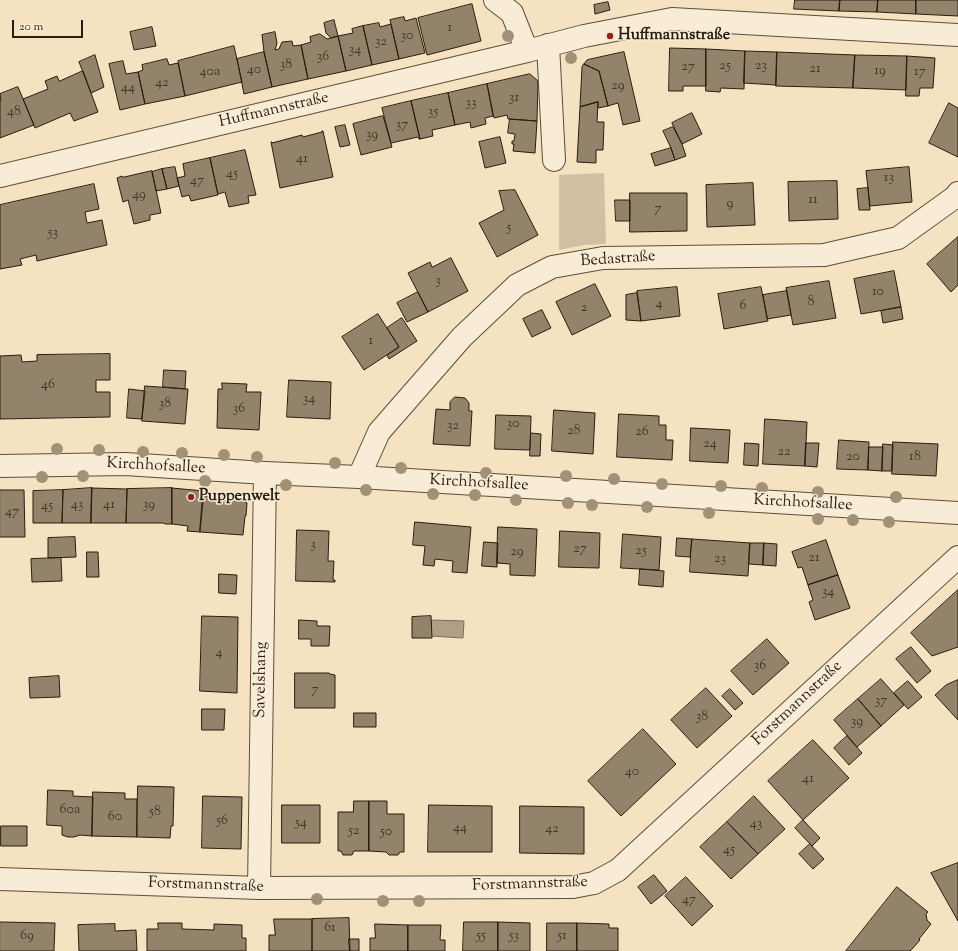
<!DOCTYPE html>
<html>
<head>
<meta charset="utf-8">
<style>
  body { margin:0 }
  #map { position:relative; width:958px; height:951px; overflow:hidden; background:#f4e2c0; font-family:"Sorts Mill Goudy",serif }
  canvas { display:block }
  .scale { position:absolute; left:12px; top:20px; width:71px; height:18px; box-sizing:border-box; border:2px solid #291d0f; border-top:0; padding-left:5px; font-size:12px; line-height:14px; white-space:nowrap; color:#291d0f; -webkit-text-stroke:3px #f8ecd6; paint-order:stroke }
</style>
</head>
<body>
<div id="map">
<canvas width="958" height="951"></canvas>
<div class="scale">20 m</div>
</div>
<script>
const c = document.querySelector('canvas').getContext('2d');
c.lineJoin = 'round';
function fill(path, color) {
  c.fillStyle = color;
  c.fill(path, 'evenodd');
}
function stroke(path, color, width, dash) {
  c.strokeStyle = color;
  c.lineWidth = width;
  c.lineCap = dash ? 'butt' : 'round';
  c.setLineDash(dash || []);
  c.stroke(path);
}
function label(font, color, halo, rows, align = 'center') {
  c.font = font + ' "Sorts Mill Goudy",serif';
  c.lineWidth = 3;
  c.setLineDash([]);
  c.textBaseline = 'middle';
  c.strokeStyle = halo;
  c.fillStyle = color;
  for (const [text, x, y, turn = 0] of rows) {
    c.save();
    c.translate(x, y);
    c.rotate((+turn || 0) * Math.PI / 180);
    c.textAlign = isNaN(turn) ? turn : align;
    if (halo) c.strokeText(text, 0, 0);
    c.fillText(text, 0, 0);
    c.restore();
  }
}
fill(new Path2D(`
  M604 173 606 244 584 245 559 250V175Z`), '#d1c1a2');
const water = new Path2D(`
  M432 620 464 621 463 638 431 636Z`);
fill(water, '#af9f84');
stroke(water, '#796b55', 1);
const building = new Path2D(`
  M795 0H840L839 11 794 9Z
  M840 0H878L877 12 839 11Z
  M878 0H916V14L877 12Z
  M916 0H958V16L916 14Z
  M608 2 610 10 595 14 594 5Z
  M472 4 481 41 427 55 418 18Z
  M404 17 405 21 416 18 425 53 399 59 390 20Z
  M334 20 338 36 331 38 326 33 324 23Z
  M379 23 380 27 391 24 399 59 372 65 363 26Z
  M363 26 372 65 346 71 338 36 353 33 352 29Z
  M152 27 156 46 134 50 130 32Z
  M275 32 277 43 275 50 279 49 282 42 292 41 293 46 301 45 308 79 272 87 264 52 262 35Z
  M320 34 327 39 338 36 346 71 308 79 301 45 311 42 310 37Z
  M234 46 242 82 185 96 178 61Z
  M670 48 706 49V86H683V91H669Z
  M706 49 745 51 744 89 721 88 720 92 706 91Z
  M745 51 777 52 776 85 744 83Z
  M264 52 272 87 244 94 237 59Z
  M624 52 640 121 623 125 618 103 608 106 599 71 584 64 587 60Z
  M777 52 855 55 853 88 776 86Z
  M95 55 104 87 91 93 79 62Z
  M855 55 907 56 906 90 853 88Z
  M907 56 935 58 933 88H920L919 96H906Z
  M167 59 169 65 178 63 185 96 145 104 138 72 143 70 142 65Z
  M123 61 126 74 138 72 145 104 120 110 109 64Z
  M584 64 599 71 608 106 598 108V102L580 107 582 67Z
  M83 71 98 112 74 121 70 113 35 128 23 99 48 89 45 81 57 76 59 81Z
  M530 74 538 81 537 121 508 119 507 115 494 118 487 84Z
  M487 84 493 116 485 118 486 124 471 128 470 122 455 125 448 93Z
  M18 87 34 125 0 138V101H1L0 94Z
  M448 93 455 125 432 130 433 136 420 139 411 101Z
  M411 101 420 139H419L418 137 391 143 382 108Z
  M598 102 597 122H604L603 150H596V163L577 162 580 107Z
  M949 103 958 108V157L929 143Z
  M692 113 702 134 682 144 672 123Z
  M383 116 392 147 361 155 353 124Z
  M510 119 537 121 535 153 513 151 514 144H512V141H514L515 134 508 133Z
  M345 125 350 145 340 147 335 127Z
  M673 127 682 144 686 156 675 160 671 148 663 131Z
  M322 131H323L333 177 280 188 271 142H272V143L302 135 303 137 322 132Z
  M500 137 506 163 485 168 479 142Z
  M671 148 675 160 655 166 651 154Z
  M245 150 256 195 248 196 249 203 229 207 225 192 218 194 210 158Z
  M210 158 218 195 191 201 189 195 182 197 177 178 185 176 183 164Z
  M175 167 179 186 167 189 162 169Z
  M909 167 912 202 870 206 866 171Z
  M162 169 167 189 156 191 152 172Z
  M152 171 161 213 150 215V220L134 224 128 200 123 202 117 178 122 176 123 177Z
  M837 181 838 219 789 221 788 182Z
  M753 183 755 225 707 227 706 185Z
  M94 184 99 209 85 212 87 223 102 220 107 245 37 261 36 255 20 259 22 265 0 269V205Z
  M868 188 870 210H859L857 189Z
  M515 190 538 235 497 257 479 223 504 210 499 191Z
  M630 193H687V231L630 232Z
  M615 200H630V221H616Z
  M958 237V285L951 292 927 264Z
  M451 258 468 291 428 312 408 273 430 262 432 267Z
  M894 271 901 307 861 314 854 279Z
  M829 281 836 318 793 325 786 288Z
  M595 284 611 316 572 335 556 302Z
  M677 287 680 316 641 321 637 291Z
  M761 287 768 321 724 329 718 294Z
  M787 291 791 315 767 319 763 295Z
  M418 292 428 312 407 322 397 303Z
  M637 293 641 321 626 320V295Z
  M901 307 903 319 883 323 881 311Z
  M542 310 551 328 532 337 523 319Z
  M378 314 399 347 364 370 342 337Z
  M402 318 417 341 389 359 387 355 399 347 387 328Z
  M110 354V380H96V392H110V417L0 419V356L21 355 22 362 37 361V355Z
  M164 370 186 371 185 389 163 387Z
  M289 380 331 382 330 419 287 417Z
  M222 383 247 384 246 392H261L259 430 217 428 218 389H222Z
  M145 386 188 389 185 424 142 421Z
  M129 389 145 391 142 419 127 418Z
  M455 397 465 398 469 403V411H472L470 446 433 444 436 409 450 410V402Z
  M554 410 595 413 593 454 552 451Z
  M619 414 659 416V425H666V440H673L672 460 617 457Z
  M496 415 531 416 530 450 495 449Z
  M765 419 807 422 805 466 763 464Z
  M691 428 730 430 728 463 690 461Z
  M531 433 541 434 540 456H530Z
  M839 440 869 442 868 470 837 469Z
  M893 442 938 444 936 476 892 474Z
  M745 443 759 444 758 466 744 465Z
  M806 443H819L817 467 805 466Z
  M883 444 893 445 892 471H882Z
  M869 447H883L882 471 868 470Z
  M92 488 91 523H62L63 490Z
  M92 488 127 489 126 523H91Z
  M172 488V524H165L164 523H126L127 489Z
  M172 488 204 491 200 532 187 531 188 526 172 524Z
  M0 490H24L25 537H0Z
  M63 490 62 523H33V491Z
  M203 496 246 500V503H247L246 516H245L243 535 200 532Z
  M415 522 471 527 467 573 452 572 453 561 435 559 434 566 423 565 425 546 413 545Z
  M498 527 537 529 535 576 510 575V564L497 563Z
  M297 530 329 531 328 561H334L333 580H335V582L296 581Z
  M560 531 600 533 599 568 559 567Z
  M623 534 661 537 659 570 621 568Z
  M75 537 76 557 48 558V538Z
  M677 538 692 539 690 557 676 556Z
  M692 539 750 543 748 576 690 572Z
  M826 540 838 575 808 585 802 567 798 568 792 552Z
  M484 542 498 543 497 567 482 566Z
  M750 543H764L763 565 749 564Z
  M764 543 777 544 776 566 763 565Z
  M87 552H98L99 577H87Z
  M61 558 62 581 32 582 31 559Z
  M640 569 664 571 663 587 639 585Z
  M219 574 237 575 236 594 219 593Z
  M838 575 850 608 815 620 809 602 813 600 808 585Z
  M958 590V647L932 656 911 633Z
  M202 616 238 617 237 693 200 691Z
  M431 616 432 638H412V617Z
  M299 620 317 621V626H330L329 646H311V639H299Z
  M767 639 789 663 753 695 731 671Z
  M911 647 931 671 917 683 896 659Z
  M295 673H329L330 674 335 675V708H295Z
  M59 676 60 697 30 698 29 678Z
  M881 679 904 705 881 726 858 699Z
  M958 680V720L935 695 946 685Z
  M908 681 922 697 908 709 894 693Z
  M706 688 732 716 697 748 671 720Z
  M730 689 743 703 735 710 722 696Z
  M858 699 881 726 857 747 834 720Z
  M202 709H225L224 730H202Z
  M354 713H376V727H354Z
  M643 729 676 764 621 816 588 781Z
  M847 736 862 753 849 765 834 748Z
  M813 740 849 778 803 820 768 781Z
  M138 786 174 787 173 826H171L170 838 137 837Z
  M48 790 73 791V796L93 797 92 836 80 835 74 837H68L62 835V826L47 825Z
  M93 792 125 793V799H137V837L92 836Z
  M203 796 242 797 241 849 202 848Z
  M754 796 785 829 758 854 727 822Z
  M354 801H369V851H354L352 855H343L341 851H338V812H353Z
  M369 801H387V814H404V852H400L398 855H389L386 852 369 851Z
  M282 805H320V843H282Z
  M429 805 492 806V852H428Z
  M520 806 584 807V854L520 853Z
  M803 820 820 838 812 846 795 828Z
  M727 822 758 854 731 879 700 847Z
  M1 826H27V846H1Z
  M810 844 824 859 813 869 799 854Z
  M958 863V921L931 873Z
  M654 875 667 891 651 904 638 887Z
  M686 877 713 906 692 926 665 896Z
  M897 887 928 912 926 914 927 920 931 924 919 939 920 940 913 948 910 951H846Z
  M349 918 350 951H312V919Z
  M274 919H312V951H269V935H275Z
  M0 922 55 923 54 951H0Z
  M464 922H498V951H463Z
  M498 922 530 923V951H498Z
  M158 923H182V929L214 930V924L242 925V938H246V951H147V929H158Z
  M547 923H577V951H547Z
  M577 923 609 924V928H618V951H577Z
  M115 924V931L136 930 137 951H79L78 925Z
  M375 924 408 925V951H370V938H375Z
  M408 925H441L440 940H445V951H408Z
  M349 939H359V951H350Z`);
fill(building, '#93836b');
stroke(building, '#291d0f', 1);
const street = new Path2D(`
  M495 0 512 13 527 51
  M548 45 554 160
  M0 176 527 51 584 36 672 19 958 35
  M0 466 125 464 265 473 359 477 958 513
  M359 477 379 432 462 337 517 285 552 267 603 258 824 255 898 238 955 197 958 193
  M0 879 259 888 573 887 594 883 618 870 958 557
  M259 888 265 473`);
stroke(street, '#5c4e3b', 24);
stroke(street, '#f8ecd6', 22);
c.fillStyle = '#a09177';
for (const [x, y] of [
  [508,36],
  [571,58],
  [57,449],
  [99,450],
  [143,452],
  [182,453],
  [224,455],
  [257,457],
  [335,463],
  [401,468],
  [486,473],
  [83,476],
  [566,476],
  [42,477],
  [614,479],
  [205,481],
  [662,484],
  [286,485],
  [721,486],
  [762,488],
  [366,490],
  [818,492],
  [433,494],
  [475,495],
  [896,497],
  [516,500],
  [568,503],
  [592,505],
  [647,507],
  [709,513],
  [818,519],
  [853,520],
  [889,522],
  [317,899],
  [383,901],
  [419,901]
]) {
  c.beginPath();
  c.arc(x, y, 6, 0, 2 * Math.PI);
  c.fill();
}
for (const [x, y, r, color] of [
  [610,36,4,"#8f2418"],
  [191,497,4,"#8f2418"]
]) {
  const dot = new Path2D();
  dot.arc(x, y, r, 0, 2 * Math.PI);
  c.fillStyle = color;
  c.fill(dot);
  stroke(dot, '#f8ecd6', 1.5);
}
label('14px', '#443626', null, [
  ["1",450,29],
  ["30",407,37],
  ["32",381,43],
  ["34",355,51],
  ["36",323,58],
  ["38",286,66],
  ["25",725,67],
  ["23",761,67],
  ["27",688,68],
  ["21",815,70],
  ["40",254,71],
  ["19",880,72],
  ["40a",210,73],
  ["17",920,73],
  ["42",162,84],
  ["29",618,87],
  ["44",128,89],
  ["31",514,99],
  ["33",471,104],
  ["48",14,113],
  ["35",433,113],
  ["37",402,126],
  ["39",372,136],
  ["41",302,160],
  ["45",232,175],
  ["13",889,179],
  ["47",197,182],
  ["49",139,196],
  ["11",813,201],
  ["9",730,205],
  ["7",658,210],
  ["5",509,229],
  ["53",53,234],
  ["3",438,282],
  ["10",878,293],
  ["8",811,303],
  ["4",659,305],
  ["6",743,307],
  ["2",584,309],
  ["1",371,342],
  ["46",48,386],
  ["34",309,400],
  ["38",165,405],
  ["36",239,410],
  ["30",513,425],
  ["32",453,427],
  ["28",574,432],
  ["26",642,433],
  ["24",710,445],
  ["22",784,453],
  ["20",853,458],
  ["18",915,458],
  ["43",77,506],
  ["41",109,506],
  ["39",149,506],
  ["45",47,507],
  ["47",12,513],
  ["3",313,546],
  ["27",580,550],
  ["25",641,552],
  ["29",517,553],
  ["21",814,559],
  ["23",720,560],
  ["34",828,593],
  ["4",219,654],
  ["36",760,667],
  ["7",315,691],
  ["37",881,702],
  ["38",702,718],
  ["39",857,723],
  ["40",632,773],
  ["41",808,780],
  ["60a",70,811],
  ["58",155,813],
  ["60",115,818],
  ["56",222,822],
  ["54",301,824],
  ["43",756,825],
  ["44",460,829],
  ["42",552,830],
  ["52",354,832],
  ["50",386,833],
  ["45",729,851],
  ["47",689,901],
  ["61",330,929],
  ["69",27,937],
  ["55",481,937],
  ["53",514,937],
  ["51",562,937]
]);
label('bold 16px', '#291d0f', '#f8ecd6', [
  ["Huffmannstraße",618,36],
  ["Puppenwelt",199,497]
], 'left');
label('16px', '#291d0f', '#f8ecd6', [
  ["Huffmannstraße",274,111,-13],
  ["Bedastraße",618,260,-4],
  ["Kirchhofsallee",156,467,3],
  ["Kirchhofsallee",479,484,3],
  ["Kirchhofsallee",803,504,3],
  ["Savelshang",262,680,-89],
  ["Forstmannstraße",798,704,-43],
  ["Forstmannstraße",530,885,-2],
  ["Forstmannstraße",206,886,2]
]);
</script>
</body>
</html>
